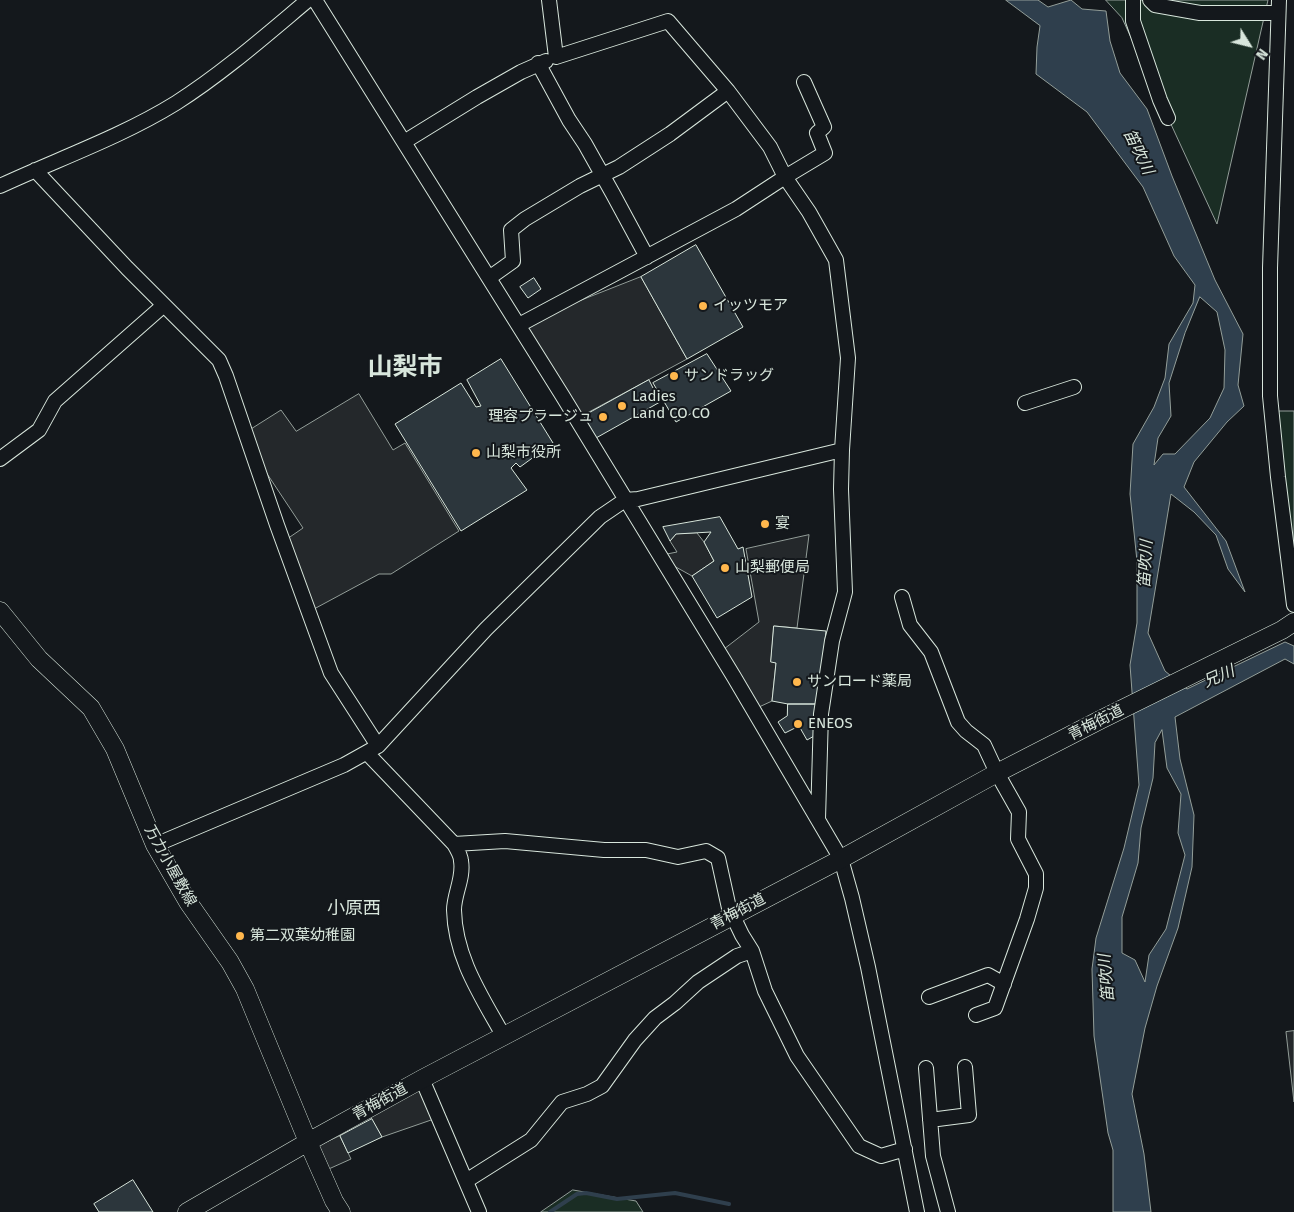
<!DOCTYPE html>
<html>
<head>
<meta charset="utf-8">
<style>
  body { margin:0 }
  #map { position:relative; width:1294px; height:1212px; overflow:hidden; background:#14181c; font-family:"Fira Sans",sans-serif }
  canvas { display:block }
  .north { position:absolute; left:1224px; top:20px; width:50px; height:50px; -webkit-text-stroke:4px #14181c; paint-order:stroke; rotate:126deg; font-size:14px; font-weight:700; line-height:20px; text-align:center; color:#d8e6dc }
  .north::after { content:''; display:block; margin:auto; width:18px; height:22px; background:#d8e6dc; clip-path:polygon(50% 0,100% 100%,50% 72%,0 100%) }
</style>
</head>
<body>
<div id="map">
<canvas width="1294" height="1212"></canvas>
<div class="north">N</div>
</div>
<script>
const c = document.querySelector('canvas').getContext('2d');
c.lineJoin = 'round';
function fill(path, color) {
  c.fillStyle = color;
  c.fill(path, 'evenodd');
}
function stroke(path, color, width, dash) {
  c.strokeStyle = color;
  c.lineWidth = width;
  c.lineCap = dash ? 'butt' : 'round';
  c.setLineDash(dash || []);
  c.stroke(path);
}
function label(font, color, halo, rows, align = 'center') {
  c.font = font + ' "Fira Sans","Noto Sans JP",sans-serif';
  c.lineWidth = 4;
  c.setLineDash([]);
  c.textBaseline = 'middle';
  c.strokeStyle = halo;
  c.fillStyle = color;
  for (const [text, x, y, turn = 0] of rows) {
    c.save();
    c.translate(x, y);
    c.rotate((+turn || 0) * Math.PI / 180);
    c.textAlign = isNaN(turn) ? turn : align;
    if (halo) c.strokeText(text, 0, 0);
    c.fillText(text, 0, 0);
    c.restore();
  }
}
const green = new Path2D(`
  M1106 0H1268L1217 224 1122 18Z
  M1271 411H1294V604Z
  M573 1190 636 1201 643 1212H541Z`);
fill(green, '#1a2d24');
stroke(green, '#939e99', 1);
const parking = new Path2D(`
  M641 277 687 359 576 419 519 325Z
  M359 394 393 450 405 443 459 531 391 574H379L314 609 287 539 303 528 250 448 243 434 281 410 296 431Z
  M697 533 704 542 714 561 692 576 674 566 667 554 677 552 670 541 676 534Z
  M809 535 797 628 774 626 771 661 776 663 772 701 759 707 724 649 759 622 746 549Z
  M1294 1031V1102L1286 1032Z
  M421 1087 434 1119 382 1137 369 1115Z
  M340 1136 351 1159 322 1172 312 1149Z`);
fill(parking, '#24282b');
stroke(parking, '#939e99', 1);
const water = new Path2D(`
  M1006 0H1038L1048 7 1071 0 1082 9 1106 11 1110 41 1120 73 1147 109 1172 176 1215 280 1243 334 1238 385 1244 406 1227 422 1194 462 1184 487 1226 541 1245 592 1228 569 1216 535 1194 512 1171 494 1148 633 1165 671 1187 689 1285 642 1294 646V664L1285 659 1175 717 1180 759 1194 815 1192 867 1178 928 1157 986 1145 1028 1132 1094 1144 1154 1151 1212H1113V1150L1108 1133 1094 1036 1092 969 1096 938 1124 848 1139 785 1130 665 1137 623V561L1130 494 1133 444 1154 407 1165 378 1169 344 1193 303 1195 285 1174 256 1143 187 1087 112 1036 74 1037 47 1040 26ZM1200 297 1217 312 1225 350 1224 388 1210 418 1175 454H1163L1154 465 1158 438 1171 416 1169 383 1185 333ZM1162 730 1167 768 1181 794 1178 833 1185 855 1166 929 1149 955 1145 982 1135 960 1122 953V917L1138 863 1141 828 1153 778 1155 743Z`);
fill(water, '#2f3f4d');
stroke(water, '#939e99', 1);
stroke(new Path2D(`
  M550 1212 577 1194 586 1193 617 1199 675 1193 729 1204`), '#2f3f4d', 4);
const building = new Path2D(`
  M696 245 743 327 687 359 641 277Z
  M534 278 541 289 528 298 520 287Z
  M707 354 731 391 676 422 653 383Z
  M501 359 553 443 520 467 516 463 511 468 527 490 461 531 395 424 461 383 476 407 481 406 467 380Z
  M649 380 660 402 596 438 584 416Z
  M720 517 738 549 743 547 752 597 717 618 692 576 714 561 704 542 711 532 676 534 670 541 663 527Z
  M774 626 826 631 818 704H788L772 701 776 663 771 662Z
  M788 704H818L816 735 807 740 799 726 785 733 778 722 787 716Z
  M372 1119 382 1137 348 1153 340 1136Z
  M133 1180 153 1212H99L94 1204Z`);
fill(building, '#2c363c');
stroke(building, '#d8e6dc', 1);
const minor = new Path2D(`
  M315 0 562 395 734 677 841 859 852 898 868 967 917 1212
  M549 0 556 57 668 21 728 91 770 147 785 177 809 212 836 260 848 358 842 450 841 489 845 592 832 641 821 714 818 819
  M1133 0V21L1160 100 1168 118
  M1150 0 1155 5 1200 13H1278
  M1279 0 1270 268V396L1278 477 1294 605
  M538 63 569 120 585 144 613 194 647 257
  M404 142 477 97 521 72 546 61
  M35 170 127 268 219 360 226 376 277 525 331 673 378 746
  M0 186C58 159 121 137 176 103 223 73 265 36 308 0
  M489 278 513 261 511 230 525 219 580 186 619 167 670 134 728 91
  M519 325 736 209 785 177 825 153 817 133 824 127 804 82
  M1025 403 1074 387
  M0 459 39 430 55 401 164 305
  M902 597 910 625 931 652 958 722 966 731 984 745 997 773 1019 812 1018 839 1036 874V888L1027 919 995 1008 976 1015
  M367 753 454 844C457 849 461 856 461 861 464 878 454 894 454 910 455 958 482 997 504 1037
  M454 844 505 841 604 850H646L678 857 706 851 718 858 729 908 742 935 752 951 765 991 797 1056 859 1146 881 1156 905 1149
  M155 845 344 765 378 746 486 629 600 517 625 500 638 499 842 450
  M929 997 988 975 1004 984
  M926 1068 933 1156 948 1212
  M422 1079 479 1212
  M930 1120 969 1115 965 1067
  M466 1181 531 1140 562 1102 587 1094 602 1086 635 1040 655 1018 675 1003 698 982 737 956 752 951`);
const major = new Path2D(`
  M0 611 39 659 91 708 115 749 155 845 188 902 230 962 245 989 308 1142 334 1201 341 1212
  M187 1212 308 1142 422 1079 841 859 997 773 1100 720 1282 630 1294 622`);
stroke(minor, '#d8e6dc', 16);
stroke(major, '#d8e6dc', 19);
stroke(minor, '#14181c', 14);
stroke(major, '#14181c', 18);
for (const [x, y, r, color] of [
  [703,306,5,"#ffb74d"],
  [674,376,5,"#ffb74d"],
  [622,406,5,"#ffb74d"],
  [603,417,5,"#ffb74d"],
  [476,453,5,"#ffb74d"],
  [765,524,5,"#ffb74d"],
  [725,568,5,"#ffb74d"],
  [797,682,5,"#ffb74d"],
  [798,724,5,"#ffb74d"],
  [240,936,5,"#ffb74d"]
]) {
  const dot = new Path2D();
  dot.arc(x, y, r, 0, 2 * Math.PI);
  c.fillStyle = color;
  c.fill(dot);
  stroke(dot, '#14181c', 2);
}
label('15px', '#d8e6dc', '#14181c', [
  ["イッツモア",713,306],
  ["サンドラッグ",684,376],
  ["Ladies",632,397],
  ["Land CO CO",632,414],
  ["理容プラージュ",593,417,"right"],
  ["山梨市役所",486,453],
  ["宴",775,524],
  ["山梨郵便局",735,568],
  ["サンロード薬局",807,682],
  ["ENEOS",808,724],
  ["第二双葉幼稚園",250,936]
], 'left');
label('15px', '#d8e6dc', '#14181c', [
  ["青梅街道",1096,723,-27],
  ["万力小屋敷線",170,866,61],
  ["青梅街道",738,912,-28],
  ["青梅街道",380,1102,-29]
]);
label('italic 16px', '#d8e6dc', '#14181c', [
  ["笛吹川",1138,152,64],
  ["笛吹川",1146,564,-87],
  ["兄川",1219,677,-23],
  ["笛吹川",1107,978,-95]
]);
label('18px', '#d8e6dc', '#14181c', [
  ["小原西",354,909]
]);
label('bold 25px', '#d8e6dc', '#14181c', [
  ["山梨市",405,368]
]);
</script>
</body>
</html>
